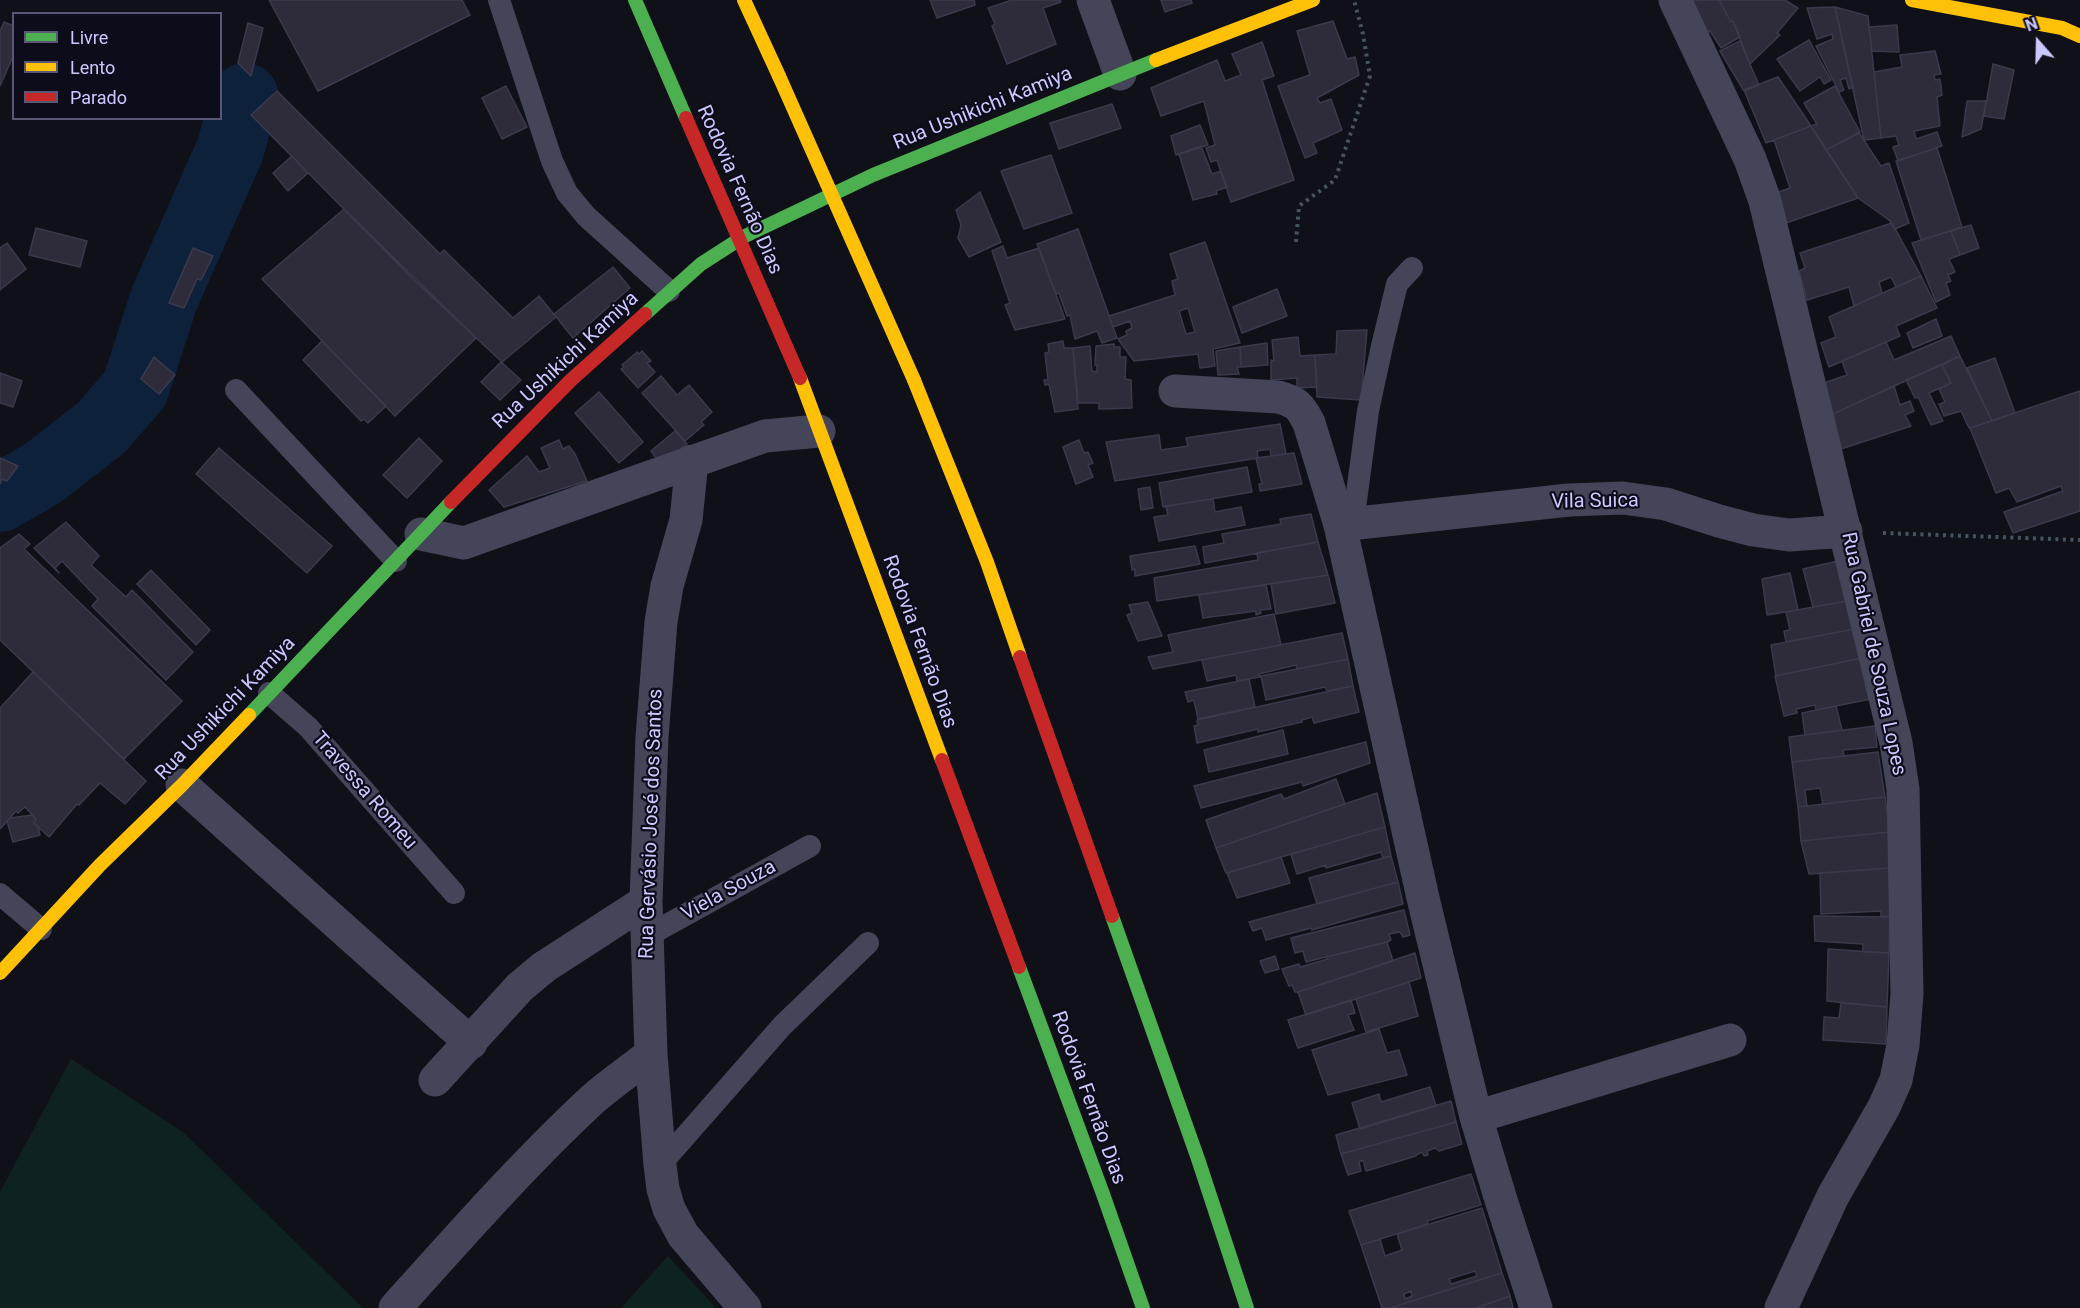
<!DOCTYPE html>
<html>
<head>
<meta charset="utf-8">
<style>
  body { margin:0 }
  #map { position:relative; width:2080px; height:1308px; overflow:hidden; background:#101018; font-family:Roboto,sans-serif }
  canvas { display:block }
  .legend { position:absolute; left:12px; top:12px; width:210px; height:108px; box-sizing:border-box; background:#0d0c1b; border:2px solid #595775; margin:0; padding:8px 10px; list-style:none; font-size:18px; color:#cbc8fd }
  .legend li { display:flex; align-items:center; gap:12px; height:30px }
  .legend b { width:30px; border:2px solid #595775 }
  .north { position:absolute; left:2008px; top:12px; width:60px; height:60px; -webkit-text-stroke:4px #0d0c1b; paint-order:stroke; rotate:340deg; font-size:16px; font-weight:700; line-height:24px; text-align:center; color:#cbc8fd }
  .north::after { content:''; display:block; margin:auto; width:21px; height:27px; background:#cbc8fd; clip-path:polygon(50% 0,100% 100%,50% 72%,0 100%) }
</style>
</head>
<body>
<div id="map">
<canvas width="2080" height="1308"></canvas>
<ul class="legend">
<li><b style="height:8px;background:#4caf50"></b>Livre</li>
<li><b style="height:8px;background:#ffc107"></b>Lento</li>
<li><b style="height:8px;background:#c62828"></b>Parado</li>
</ul>
<div class="north">N</div>
</div>
<script>
const c = document.querySelector('canvas').getContext('2d');
c.lineJoin = 'round';
function fill(path, color) {
  c.fillStyle = color;
  c.fill(path, 'evenodd');
}
function stroke(path, color, width, dash) {
  c.strokeStyle = color;
  c.lineWidth = width;
  c.lineCap = dash ? 'butt' : 'round';
  c.setLineDash(dash || []);
  c.stroke(path);
}
function label(font, color, halo, rows, align = 'center') {
  c.font = font + ' Roboto,sans-serif';
  c.lineWidth = 4.5;
  c.setLineDash([]);
  c.textBaseline = 'middle';
  c.strokeStyle = halo;
  c.fillStyle = color;
  for (const [text, x, y, turn = 0] of rows) {
    c.save();
    c.translate(x, y);
    c.rotate((+turn || 0) * Math.PI / 180);
    c.textAlign = isNaN(turn) ? turn : align;
    if (halo) c.strokeText(text, 0, 0);
    c.fillText(text, 0, 0);
    c.restore();
  }
}
fill(new Path2D(`
  M71 1059 183 1132 363 1308H0V1192Z
  M668 1256 716 1308H621Z`), '#0f2222');
stroke(new Path2D(`
  M0 498 43 473 101 428 135 389 164 299 230 150 245 97`), '#0d213b', 68);
const building = new Path2D(`
  M269 0H462L470 15 318 91Z
  M930 0H974L975 5 937 18Z
  M1012 0H1060L1061 2 1043 8 1056 44 1007 64 992 26 995 24 988 8Z
  M1161 0H1191L1192 3 1165 12Z
  M1691 0H1719L1731 22 1733 21 1740 37 1721 48 1710 31 1706 33Z
  M1719 0H1785L1798 8 1777 33 1780 35 1750 64 1733 21 1731 22Z
  M1833 7H1835L1853 87 1849 89 1846 78 1840 80 1844 90 1839 92 1816 46 1833 39 1832 34 1817 39 1807 8Z
  M1835 7 1868 16 1881 138 1864 140Z
  M1333 21 1347 59 1355 57 1359 75 1317 98 1320 103 1331 99 1342 130 1313 143 1317 153 1305 158 1278 86 1310 75 1297 31Z
  M4 22 14 26V54L0 86V31Z
  M248 23 263 28 251 76 238 63Z
  M1897 25 1899 52 1872 51 1869 27Z
  M1809 40 1831 80 1824 84 1820 77 1800 91 1777 59Z
  M1740 41 1759 85 1744 91 1720 51Z
  M1262 42 1274 76 1262 80 1294 180 1231 202 1217 160 1211 162 1206 148 1215 145 1204 101 1161 116 1151 88 1217 60 1225 81 1241 75 1232 54Z
  M1935 51 1941 74 1934 75 1935 80 1940 79 1942 95 1937 97 1940 126 1914 131 1916 139 1937 132 1942 146 1898 161 1893 147 1899 145 1896 136 1881 138 1874 72 1902 67 1900 55Z
  M1993 64 2014 70 2004 119 1984 116Z
  M1778 77 1811 126 1766 143 1744 90Z
  M506 86 527 127 502 139 482 98Z
  M1835 86 1860 132 1826 150 1811 126 1817 124 1804 103Z
  M277 91 440 254 444 250 513 318 539 296 556 317 502 362 414 280 251 115Z
  M1967 101H1986L1981 129 1962 137Z
  M1112 104 1121 128 1059 149 1050 123Z
  M1200 125 1208 145 1176 155 1171 136Z
  M1811 126 1858 198 1783 224 1776 193 1790 188 1774 140Z
  M1859 133 1881 166 1889 163 1909 223 1895 229 1889 220 1858 198 1826 150Z
  M1201 146 1212 174 1221 171 1227 187 1216 191 1217 194 1193 200 1179 154Z
  M1937 148 1962 227 1921 240 1896 161Z
  M1051 155 1072 213 1024 229 1001 171Z
  M292 156 308 173 288 191 273 173Z
  M980 192 1001 242 969 257 958 238 961 225 956 210Z
  M344 209 476 338 395 416 262 279Z
  M1892 223 1921 276 1896 287 1891 277 1879 282 1882 293 1854 306 1849 287 1807 300 1799 271 1805 268 1800 253Z
  M1971 225 1979 248 1960 255 1951 231Z
  M36 228 87 241 80 267 29 255Z
  M1078 229 1117 338 1102 343 1097 331 1075 339 1070 315 1067 316 1059 293 1056 294 1037 244Z
  M1951 231 1960 255 1949 259 1955 272 1948 275 1951 281 1946 283 1950 295 1936 302 1912 243Z
  M1205 242 1240 343 1213 349 1215 366 1200 368 1198 354 1134 361 1118 339 1127 335 1126 331 1132 328 1130 321 1113 327 1109 316 1175 295 1172 281 1178 279 1170 254ZM1188 308 1195 332 1186 334 1179 311Z
  M7 243 26 269 0 290V248Z
  M1003 246 1007 258 1039 248 1065 319 1015 330 1005 305 1010 303 992 251Z
  M193 248 213 256 201 280 197 279 184 308 169 303Z
  M613 267 630 288 573 338 554 314Z
  M1921 276 1937 308 1896 326 1900 336 1829 367 1821 343 1836 337 1829 317Z
  M1277 289 1287 316 1242 333 1233 307Z
  M1936 319 1942 336 1913 348 1907 333Z
  M1367 330 1361 400 1317 397 1315 355 1336 354 1337 331Z
  M1951 336 1960 356 1833 414 1824 383 1847 375 1842 361 1886 342 1894 360Z
  M1298 337 1300 356 1315 355 1317 387 1297 388V378L1271 380V360L1274 361 1272 340Z
  M322 341 386 406 368 423 364 419 361 421 303 360Z
  M1063 341 1064 348H1073L1078 409 1055 412 1049 384 1045 385 1044 380H1048L1045 353 1049 352 1048 344Z
  M1267 343 1268 365 1241 367 1240 347Z
  M1114 344V347H1120V357H1126L1125 379 1131 380 1132 408 1099 409V403H1078L1073 348 1090 346 1092 371 1097 372V365H1095L1096 346Z
  M1240 347 1241 367H1237L1239 374 1218 375 1216 351Z
  M642 351 651 361 647 363 655 372 638 388 621 369 624 367 622 365 637 352 639 354Z
  M1960 356 1992 421 1969 428 1961 411 1944 416 1939 404 1945 402 1939 389 1951 383 1942 365Z
  M154 357 175 375 159 394 141 379Z
  M1995 358 2015 413 1992 421 1967 368Z
  M501 362 521 380 500 400 481 382Z
  M1942 365 1951 383 1929 393 1943 421 1931 425 1918 397 1915 398 1906 380Z
  M0 373 22 381 13 407 0 403Z
  M661 376 677 395 689 385 712 412 701 422 704 425 685 441 642 393Z
  M1894 386 1900 405 1910 401 1914 411 1905 415 1911 426 1841 449 1833 414Z
  M2080 391V511L2013 533 2004 512 2063 491 2061 486 2017 502 2009 488 1996 493 1970 428Z
  M599 392 643 442 619 463 575 413Z
  M1280 424 1286 454 1271 456 1270 449 1257 451 1258 458 1115 481 1106 442 1159 435 1161 450 1188 446 1186 438Z
  M675 431 687 444 678 451 657 459 651 451Z
  M419 438 442 461 407 498 383 475Z
  M559 440 563 449 569 446 575 454 587 481 504 507 489 490 527 456 539 472 550 468 541 448Z
  M1079 440 1084 453 1088 452 1093 463 1088 465 1093 477 1076 484 1063 447Z
  M219 448 332 546 307 573 196 474Z
  M1294 453 1302 484 1260 491 1259 484H1262L1256 458Z
  M0 458 18 466 7 481 2 479 0 484Z
  M1247 467 1252 492 1163 507 1159 483Z
  M1150 487 1153 508 1141 510 1138 489Z
  M1213 499 1215 512 1241 507 1245 525 1159 541 1154 517 1168 515 1166 506Z
  M1311 514 1318 542 1205 563 1203 547 1224 543 1222 534 1281 524 1280 519Z
  M66 522 99 556 91 565 126 597 132 590 193 652 166 680 92 606 98 599 62 561 55 568 59 573 34 548Z
  M19 534 30 544 24 549 182 701 124 759 0 640V548Z
  M1318 542 1328 575 1157 601 1154 578 1258 560 1257 553Z
  M1195 546 1200 564 1135 576V569L1132 570 1130 556Z
  M1838 561 1847 601 1813 607 1803 569Z
  M151 570 210 630 196 645 137 584Z
  M1790 573 1798 610 1767 615 1762 579Z
  M1328 575 1335 603 1276 614 1271 584Z
  M1266 585 1271 609 1260 610 1261 613 1256 615V611L1203 618 1199 595Z
  M1847 601 1855 629 1786 642 1784 631 1790 630 1786 612Z
  M1148 602 1162 636 1138 641 1127 615 1132 613 1129 605Z
  M1274 614 1281 645 1153 669 1148 657 1173 652 1168 635Z
  M1855 629 1862 658 1776 676 1771 645Z
  M1342 633 1348 659 1297 669 1296 665 1259 674 1260 677 1237 681 1236 675 1207 681 1202 660Z
  M1862 658 1871 699 1816 710 1815 705 1796 709 1797 713 1784 716 1775 676Z
  M1348 659 1353 686 1327 691 1325 687 1266 700 1261 676Z
  M33 672 146 781 125 804 100 783 79 805 77 804 49 837 34 823 36 819 25 807 18 813 16 811 0 829V708Z
  M1249 679 1255 707 1198 719 1194 700 1188 702 1185 692Z
  M1353 686 1359 712 1314 723 1312 717 1302 720V722L1258 732V729L1197 743 1194 726 1198 725 1197 720Z
  M1836 706 1842 730 1805 735 1802 713Z
  M1875 726 1877 747 1843 750 1844 756 1792 762 1789 737Z
  M1283 730 1288 754 1209 772 1204 750Z
  M1366 742 1370 763 1303 786 1302 782 1201 808 1194 786Z
  M1878 752 1885 797 1823 804 1820 788 1805 790 1807 806 1798 807 1792 762Z
  M1336 779 1345 804 1216 848 1206 820 1281 794 1284 799Z
  M1377 793 1385 827 1226 873 1216 848Z
  M1885 797 1890 832 1801 841 1798 807Z
  M32 815 36 819 34 823 38 827 40 835 13 842 7 821 10 818Z
  M1385 827 1391 856 1383 858 1381 852 1326 868V865L1297 874 1291 854Z
  M1890 832 1891 868 1809 874 1801 841Z
  M1391 856 1398 882 1317 904 1309 878Z
  M1281 857 1290 883 1237 898 1227 873Z
  M1891 868 1890 917 1881 916V911L1821 914 1820 873Z
  M1398 882 1403 904 1312 930 1311 928 1266 940 1262 928 1253 931 1249 922Z
  M1404 910 1410 935 1403 937 1400 932 1389 934 1391 940 1387 942 1306 962 1303 951 1295 953 1291 938Z
  M1814 916 1890 917 1889 953 1863 952V944L1815 941Z
  M1387 942 1393 961 1298 992H1295L1292 985 1289 986 1282 969 1299 964 1300 967 1328 959 1327 957Z
  M1828 949 1889 953 1887 1007 1827 1001Z
  M1415 953 1421 978 1306 1015 1298 992Z
  M1275 956 1279 969 1265 973 1260 961Z
  M1409 982 1418 1016 1366 1032 1356 999Z
  M1351 1000 1355 1013 1348 1015 1354 1030 1298 1048 1288 1020Z
  M1841 1003 1887 1007 1886 1044 1823 1040 1824 1017 1839 1018Z
  M1379 1029 1387 1053 1399 1050 1407 1075 1328 1095 1312 1050Z
  M1430 1087 1436 1106 1360 1129 1352 1103 1379 1094 1381 1102Z
  M1451 1101 1456 1122 1341 1154 1336 1135Z
  M1456 1122 1462 1144 1439 1151 1435 1148 1427 1151 1428 1155 1424 1156 1422 1152 1416 1155V1156L1366 1171 1363 1160 1359 1162 1361 1171 1348 1175 1341 1154Z
  M1471 1174 1481 1205 1427 1221 1428 1224 1361 1245 1349 1211Z
  M1482 1208 1502 1273 1390 1308H1382L1361 1245 1380 1239 1385 1256 1402 1250 1397 1234ZM1475 1271 1477 1276 1451 1284 1449 1279ZM1411 1291 1412 1296 1405 1299 1404 1294Z
  M1502 1273 1510 1296 1476 1308H1390Z
  M1510 1296 1513 1308H1476L1507 1297Z`);
fill(building, '#2e2b3b');
stroke(building, '#3b3a4c', 1.5);
stroke(new Path2D(`
  M1296 242 1299 206 1335 180 1370 76 1363 34 1354 0
  M1883 533 2080 540`), '#46545f', 4, [3, 4.5]);
stroke(new Path2D(`
  M499 0 552 161 567 193 586 216 669 291
  M236 390 396 561
  M1353 523 1368 411 1382 346 1397 284 1412 268
  M269 693 308 727 454 893
  M0 894 41 929
  M647 936 810 846
  M660 1165 782 1026 868 943`), '#444559', 22);
stroke(new Path2D(`
  M1093 0 1120 74
  M1675 0 1750 159 1765 201 1896 743 1903 789 1907 994 1903 1045 1896 1080 1884 1107 1833 1196 1781 1308
  M1175 391 1278 397C1297 402 1300 406 1309 423L1340 525 1423 898 1476 1117 1501 1200 1536 1308
  M692 461 686 520 667 586 661 622 652 737 646 901 651 1054 660 1165 663 1189 669 1209 683 1235 745 1308
  M1340 525 1569 500 1623 498 1666 504 1719 521 1753 530 1789 535 1846 531
  M421 534 464 543 765 436 819 431
  M182 785 471 1043
  M435 1080 520 987 544 967 646 901
  M1476 1117 1730 1040
  M395 1308C459 1237 523 1164 593 1099 611 1083 632 1069 651 1054`), '#444559', 33);
stroke(new Path2D(`
  M635 0 686 118
  M645 314 701 264 743 237 873 175 1156 60
  M249 715 451 502
  M1112 916 1198 1159 1247 1308
  M1019 967 1103 1194 1143 1308`), '#4caf50', 14);
stroke(new Path2D(`
  M744 0 779 76
  M1912 0 2062 28 2080 36
  M1156 60 1313 0
  M800 378 942 760
  M914 380 987 562 1020 657
  M0 973 100 865 182 785 249 715`), '#ffc107', 14);
stroke(new Path2D(`
  M451 502 571 380 645 314
  M1020 657 1112 916
  M942 760 1019 967`), '#c62828', 14);
stroke(new Path2D(`
  M779 76 914 380`), '#ffc107', 14);
stroke(new Path2D(`
  M686 118 800 378`), '#c62828', 14);
label('20px', '#cbc8fd', '#0d0c1b', [
  ["Rua Ushikichi Kamiya",983,109,-22],
  ["Rodovia Fernão Dias",739,190,66],
  ["Rua Ushikichi Kamiya",566,361,-43],
  ["Vila Suica",1595,502,-1],
  ["Rodovia Fernão Dias",919,642,70],
  ["Rua Gabriel de Souza Lopes",1873,654,78],
  ["Rua Ushikichi Kamiya",226,709,-46],
  ["Travessa Romeu",364,791,49],
  ["Rua Gervásio José dos Santos",652,824,-88],
  ["Viela Souza",729,891,-29],
  ["Rodovia Fernão Dias",1088,1098,70]
]);
</script>
</body>
</html>
